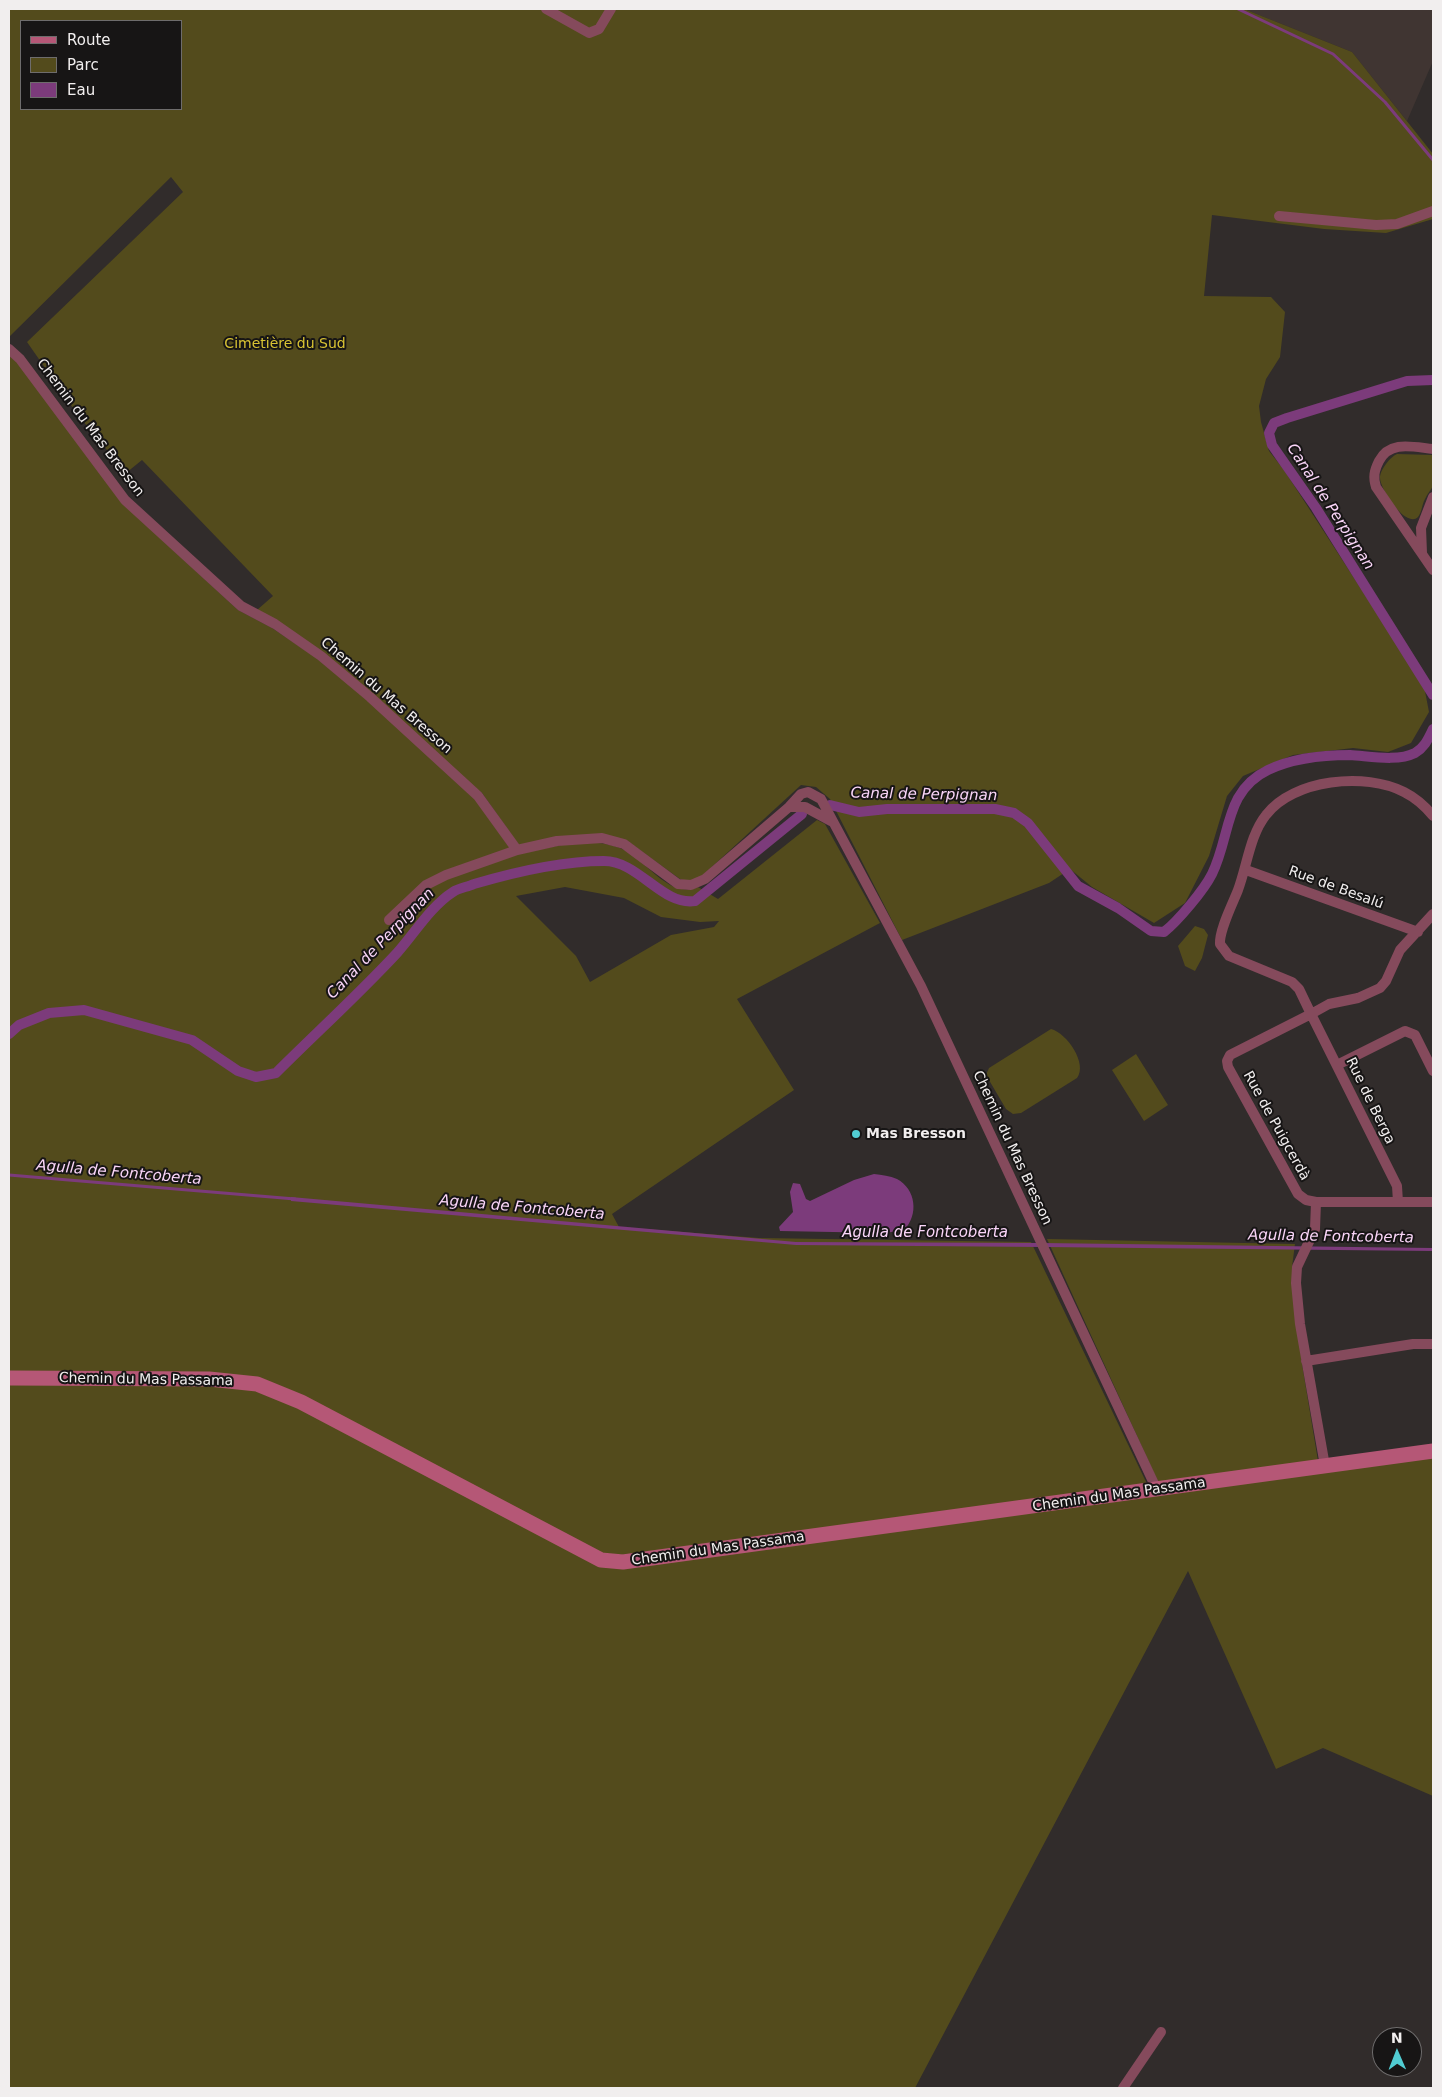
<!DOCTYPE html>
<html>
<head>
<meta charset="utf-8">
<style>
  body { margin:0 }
  #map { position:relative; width:1442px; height:2097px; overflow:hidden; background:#312c2b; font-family:"DejaVu Sans",sans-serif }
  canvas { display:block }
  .frame { position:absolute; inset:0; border:10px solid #f1eeee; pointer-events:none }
  .legend { position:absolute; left:20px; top:20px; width:162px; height:90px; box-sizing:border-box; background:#171515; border:1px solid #6e6c6c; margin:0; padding:6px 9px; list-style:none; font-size:15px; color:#f1eeee }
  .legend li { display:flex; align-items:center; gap:10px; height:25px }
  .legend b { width:25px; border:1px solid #6e6c6c }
  .north { position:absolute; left:1372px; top:2027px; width:50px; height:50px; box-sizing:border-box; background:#171515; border:1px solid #6e6c6c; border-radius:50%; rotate:359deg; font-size:14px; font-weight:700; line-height:20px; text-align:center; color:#f1eeee }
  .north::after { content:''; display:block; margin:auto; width:18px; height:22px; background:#51ccd2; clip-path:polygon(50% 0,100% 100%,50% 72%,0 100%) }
</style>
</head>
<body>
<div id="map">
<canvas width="1442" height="2097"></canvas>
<div class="frame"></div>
<ul class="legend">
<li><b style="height:6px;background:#b55776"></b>Route</li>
<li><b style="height:14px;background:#534b1c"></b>Parc</li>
<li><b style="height:14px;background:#7c3b7b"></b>Eau</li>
</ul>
<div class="north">N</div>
</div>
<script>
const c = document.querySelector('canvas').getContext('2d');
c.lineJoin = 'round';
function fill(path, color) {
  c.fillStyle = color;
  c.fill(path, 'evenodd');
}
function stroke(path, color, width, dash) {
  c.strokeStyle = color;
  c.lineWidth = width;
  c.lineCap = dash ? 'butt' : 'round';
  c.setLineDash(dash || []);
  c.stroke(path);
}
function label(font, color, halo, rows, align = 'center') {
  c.font = font + ' "DejaVu Sans",sans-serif';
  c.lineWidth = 4;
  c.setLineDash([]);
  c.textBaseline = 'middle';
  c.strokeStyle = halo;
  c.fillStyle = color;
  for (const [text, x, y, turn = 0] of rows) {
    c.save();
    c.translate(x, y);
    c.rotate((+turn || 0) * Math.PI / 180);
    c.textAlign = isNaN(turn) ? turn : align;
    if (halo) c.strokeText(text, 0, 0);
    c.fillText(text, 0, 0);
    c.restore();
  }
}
fill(new Path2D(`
  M1244 9H1433V61L1407 121 1352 52Z`), '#403532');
fill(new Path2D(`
  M9 9H1244L1352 52 1433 154V219L1386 233 1324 229 1212 215 1204 296 1271 297 1285 312 1280 357 1266 379 1259 406 1261 422 1269 451 1284 470 1424 686 1429 712 1411 743 1388 752 1353 748 1293 755 1243 776 1227 796 1209 856 1185 903 1154 923 1092 887 1070 869 1049 883 902 940 830 799 816 787 801 785 703 875 690 882 680 879 626 840 519 845 482 793 257 610 273 596 142 460 126 473 78 415 27 342 183 192 171 177 9 337ZM21 21H181V109H21Z
  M9 355 17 362 122 503 238 610 272 628 318 659 367 700 475 799 515 855C547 848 588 835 620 848 646 858 668 900 698 887L718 899 817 820 825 824 880 923 737 999 794 1090 612 1214 619 1227 759 1238 1031 1242 1148 1486 623 1557 603 1555 258 1379 9 1373ZM565 887 624 898 661 917 700 922 719 921 714 927 671 935 590 982 576 956 516 896Z
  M1397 454 1433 455C1433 464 1436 478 1433 486 1431 490 1427 494 1425 499 1422 504 1422 512 1418 517 1406 529 1380 489 1380 478 1380 470 1390 457 1397 454Z
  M1195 926 1204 929 1208 935 1202 958 1195 971 1185 966 1178 946Z
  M1051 1029C1067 1033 1088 1064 1077 1078L1021 1113 1013 1114 1006 1109 986 1075 989 1068Z
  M1136 1054 1168 1105 1144 1121 1112 1070Z
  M1047 1239 1295 1244 1292 1267 1302 1364 1318 1461 1159 1484Z
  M9 1384 209 1385 256 1389 299 1407 600 1565 1433 1457V1796L1323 1748 1276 1769 1188 1571 915 2088H9Z`), '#534b1c');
fill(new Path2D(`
  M874 1174C882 1175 890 1176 897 1179 916 1189 919 1215 904 1230L885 1233 780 1231 779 1227 793 1212 790 1192 793 1183 800 1184 806 1199 810 1201 854 1180Z
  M291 1197 796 1242 1041 1243 1042 1247 796 1245 291 1201Z
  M1042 1243 1433 1248V1251L1044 1247Z`), '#7c3b7b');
stroke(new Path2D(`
  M1238 9 1333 54 1385 102 1433 160
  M9 1175 295 1199`), '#7c3b7b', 3);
stroke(new Path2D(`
  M1433 380 1407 381 1287 418 1274 423 1269 433 1272 445 1316 508 1433 695
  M830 805 859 812 887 809H995L1014 813 1028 823 1078 886 1118 908 1151 931 1164 932C1178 921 1204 890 1212 874 1231 836 1224 791 1268 770 1293 758 1323 755 1350 755 1369 756 1397 762 1415 753 1425 747 1428 739 1433 729
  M9 1034 19 1025 49 1013 84 1010 192 1040 238 1071 256 1077 276 1073C316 1033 358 995 397 953 414 934 431 906 453 892 458 888 468 887 474 884 515 872 561 861 604 861 639 861 662 906 695 901L802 814`), '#7c3b7b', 10);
stroke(new Path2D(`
  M546 9 589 33 599 29 611 9
  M1279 216 1376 225 1397 224 1433 211
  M9 349 20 359 125 500 241 606 275 624 321 656 370 697 478 796 517 850 557 841 602 838 624 844 678 884 691 885 705 879 789 807 801 794 808 792 821 799 921 986 1157 1490
  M1433 449C1413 447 1390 440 1379 461 1374 471 1373 477 1376 487L1433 570
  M1422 553 1421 528 1433 497
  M789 807H805L831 821
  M1433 816C1425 806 1416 798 1404 792 1366 772 1293 779 1266 815 1250 835 1247 866 1238 890 1233 903 1219 930 1220 944L1229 956 1292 982 1299 989 1311 1014 1329 1004 1358 998 1380 988 1386 981 1400 950 1433 914
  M1246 870 1418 932
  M389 920 426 885 446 875 517 850
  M1337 1065 1405 1031 1415 1035 1433 1071
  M1316 1202 1315 1229 1297 1267 1296 1283 1300 1324 1325 1466
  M1398 1202 1397 1186 1311 1014 1230 1055 1227 1061 1228 1067 1298 1194 1306 1200 1316 1202H1433
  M1306 1361 1413 1344H1433
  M1123 2088 1161 2032`), '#854a5c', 10);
stroke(new Path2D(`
  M9 1378 209 1379 257 1384 301 1402 601 1560 623 1562 1433 1451`), '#b55776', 15);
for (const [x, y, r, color] of [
  [856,1134,5,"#51ccd2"]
]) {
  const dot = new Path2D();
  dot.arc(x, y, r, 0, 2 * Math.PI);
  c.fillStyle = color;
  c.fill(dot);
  stroke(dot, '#171515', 2);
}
label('14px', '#d9c333', '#171515', [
  ["Cimetière du Sud",285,344]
]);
label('14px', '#f1eeee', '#171515', [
  ["Chemin du Mas Bresson",90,428,53],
  ["Chemin du Mas Bresson",386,696,41],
  ["Rue de Besalú",1336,888,20],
  ["Rue de Berga",1370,1101,64],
  ["Rue de Puigcerdà",1276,1126,61],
  ["Chemin du Mas Bresson",1012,1148,65],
  ["Chemin du Mas Passama",146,1380,1],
  ["Chemin du Mas Passama",1119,1495,-8],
  ["Chemin du Mas Passama",718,1549,-8]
]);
label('bold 14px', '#f1eeee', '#171515', [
  ["Mas Bresson",866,1134]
], 'left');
label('italic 15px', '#fad5f8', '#171515', [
  ["Canal de Perpignan",1330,507,57],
  ["Canal de Perpignan",924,795,1],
  ["Canal de Perpignan",381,944,-46],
  ["Agulla de Fontcoberta",119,1173,5],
  ["Agulla de Fontcoberta",522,1208,5],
  ["Agulla de Fontcoberta",925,1233],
  ["Agulla de Fontcoberta",1331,1237,1]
]);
</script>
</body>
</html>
